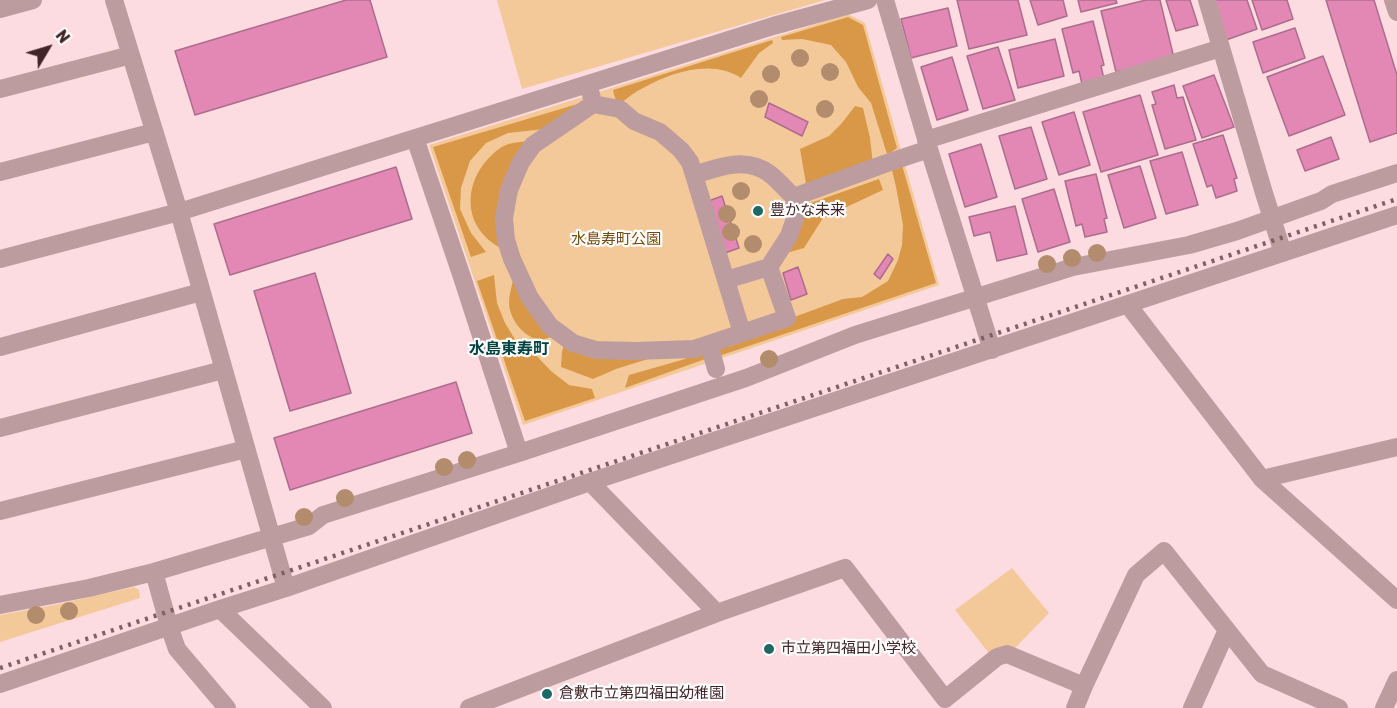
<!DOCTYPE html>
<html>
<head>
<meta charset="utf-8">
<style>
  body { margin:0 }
  #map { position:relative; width:1397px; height:708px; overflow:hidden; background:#fcdce0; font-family:Rubik,sans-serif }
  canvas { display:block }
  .north { position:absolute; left:18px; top:18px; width:60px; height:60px; -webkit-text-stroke:4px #fff; paint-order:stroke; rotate:52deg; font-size:16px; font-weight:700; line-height:24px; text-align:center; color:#402428 }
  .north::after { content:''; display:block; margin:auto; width:21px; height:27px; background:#402428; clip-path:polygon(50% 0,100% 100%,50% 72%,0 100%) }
</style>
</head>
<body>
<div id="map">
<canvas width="1397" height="708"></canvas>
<div class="north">N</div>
</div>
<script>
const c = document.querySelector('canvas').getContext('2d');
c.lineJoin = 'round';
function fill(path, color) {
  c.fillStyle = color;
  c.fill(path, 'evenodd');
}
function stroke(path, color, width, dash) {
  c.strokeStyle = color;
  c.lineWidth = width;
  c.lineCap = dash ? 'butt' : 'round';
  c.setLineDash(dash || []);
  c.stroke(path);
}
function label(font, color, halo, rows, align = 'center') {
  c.font = font + ' Rubik,"Noto Sans JP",sans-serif';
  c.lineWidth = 4.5;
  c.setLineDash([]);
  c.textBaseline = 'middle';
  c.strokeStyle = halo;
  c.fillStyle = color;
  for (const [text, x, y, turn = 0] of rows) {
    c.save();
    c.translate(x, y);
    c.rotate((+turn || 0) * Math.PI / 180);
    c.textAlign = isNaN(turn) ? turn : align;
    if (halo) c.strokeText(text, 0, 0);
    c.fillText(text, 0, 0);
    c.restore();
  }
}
fill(new Path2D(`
  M497 0H825L522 89Z
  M848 14 865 23 939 285 523 425 429 145Z
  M1012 568 1049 613 1015 648 988 652 955 610Z
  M134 587 139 590 140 598 0 642V615L54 605Z`), '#f4c999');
fill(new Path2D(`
  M848 17 863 25 897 148 893 151 887 154 871 103 858 87 846 62 831 45 802 39 782 40 781 37Z
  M772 40 773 43 759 53 741 78C712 59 672 72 643 88 635 92 627 98 620 104L615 98 613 90Z
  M581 103 545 129 508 133 486 143 470 161 461 188 460 209 471 233 486 252 471 257 433 147Z
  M855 106 863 108 870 138 873 164 806 184 800 149 829 136 842 123Z
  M530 141 503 249C459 228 462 176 499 149 507 142 520 142 530 141Z
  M902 165 936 283 716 357 713 347 843 299 862 297 888 281 898 260 902 245 903 225 896 187 891 166Z
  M879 179 883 190 823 218 804 248 783 254 802 206Z
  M494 275 497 303 505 323 516 341 531 350 551 371 569 385 592 389 595 398 525 421 477 281Z
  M514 276 555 335C550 338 543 340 537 339 522 336 510 318 509 304 509 295 512 285 514 276Z
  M565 343 664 354 616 369 593 379 561 367 562 351Z
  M704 351 708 358 625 388 629 375 685 359 696 353Z`), '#d99848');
const building = new Path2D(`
  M346 0H370L387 57 195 115 175 51Z
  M957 0H1018L1027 35 969 49Z
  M1030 0H1063L1067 16 1038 25Z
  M1078 0H1116L1117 3 1081 12Z
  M1146 0H1160L1174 58 1116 72 1101 11Z
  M1166 0H1190L1198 25 1176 31Z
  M1212 0H1247L1257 29 1226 40Z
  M1252 0H1287L1293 19 1262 30Z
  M1326 0H1374L1397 75V133L1370 142Z
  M948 8 957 46 911 58 901 19Z
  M1093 21 1104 65 1101 66 1104 79 1082 84 1079 71 1073 73 1062 29Z
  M1295 28 1305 58 1263 73 1253 42Z
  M1055 39 1064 76 1018 88 1009 50Z
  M998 47 1015 100 983 109 967 56Z
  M1323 56 1345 115 1289 136 1267 77Z
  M952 57 968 110 937 120 921 67Z
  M1214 75 1234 127 1202 138 1183 86Z
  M1174 85 1177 98 1183 97 1196 140 1165 149 1152 105 1156 104 1152 92Z
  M1140 95 1158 155 1101 172 1083 112Z
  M769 103 808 122 802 136 765 117Z
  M1074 112 1090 165 1059 175 1042 122Z
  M1031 127 1047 179 1015 189 999 136Z
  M1223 135 1237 178 1234 179 1237 191 1216 198 1212 185 1207 187 1193 144Z
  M1331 137 1339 159 1305 171 1297 150Z
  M981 144 997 197 965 207 949 154Z
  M1182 152 1198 205 1166 214 1150 161Z
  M1140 166 1156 218 1124 228 1108 175Z
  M396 167 412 219 230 275 214 224Z
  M1096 174 1107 218 1104 219 1107 232 1085 237 1082 224 1076 226 1065 181Z
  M1054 189 1070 242 1038 252 1022 199Z
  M722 196 739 248 722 254 706 202Z
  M1015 206 1027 254 997 261 990 232 974 236 969 217Z
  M888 254 893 259 880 279 874 274Z
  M798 267 807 294 791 300 783 273Z
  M315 273 351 393 290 411 254 291Z
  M456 382 472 433 290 490 274 438Z`);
fill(building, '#e388b5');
stroke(building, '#ac6d8c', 1.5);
stroke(new Path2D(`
  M114 0 179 212 286 588
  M885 0 929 149 992 350
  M1207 0 1264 193 1283 253
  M1393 0 1397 12
  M0 9 33 0
  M0 89 131 55
  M591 94 593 104 620 109 634 121 660 132 681 150 690 162 694 175C719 167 746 156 770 174 779 181 786 190 794 197L887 163 929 149
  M593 104 533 145 521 162 509 190 504 218 506 240 512 259 530 298 550 326 573 343 596 350 635 351 694 349 709 344
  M415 138 462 277 519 453
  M926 140 1221 48
  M0 172 154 132
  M694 175 742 333
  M0 259 179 212 773 26 868 0
  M726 280 769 267
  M1128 305 1262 479 1397 600
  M0 347 201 292
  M716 369 709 344 787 318 769 267 789 236 796 215 794 197
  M0 428 223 370
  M1262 479 1397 447
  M590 482 717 613
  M0 511 246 449
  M154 572 169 626 177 649 227 708
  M0 605 89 588 154 572 309 526 323 515 519 453 746 378 855 335 1073 267 1189 245 1237 231 1321 201 1332 194 1397 173
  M220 609 323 708
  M0 684 220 609 286 588 590 482 1397 215
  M469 708 717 613 845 568 945 699 997 657 1007 654 1084 686
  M1075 708 1084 686 1136 575 1164 551 1262 674 1339 708
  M1192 708 1227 630
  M1384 708 1397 680`), '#bd9ca0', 18);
stroke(new Path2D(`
  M0 668 1397 199`), '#7e6165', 4.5, [3, 6]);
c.fillStyle = '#b28c6c';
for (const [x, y] of [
  [800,58],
  [830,72],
  [771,74],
  [759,99],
  [825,109],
  [741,191],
  [727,214],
  [731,232],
  [753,244],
  [1097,253],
  [1072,258],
  [1047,264],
  [769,359],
  [467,460],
  [444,467],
  [345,498],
  [304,517],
  [69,611],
  [36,615]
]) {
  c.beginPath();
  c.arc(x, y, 9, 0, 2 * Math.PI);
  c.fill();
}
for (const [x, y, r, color] of [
  [758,211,6,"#1d6964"],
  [769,649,6,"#1d6964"],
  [547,694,6,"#1d6964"]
]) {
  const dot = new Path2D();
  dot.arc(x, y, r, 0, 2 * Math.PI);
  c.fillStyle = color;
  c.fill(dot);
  stroke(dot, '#fff', 2);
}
label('15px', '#402428', '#fff', [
  ["豊かな未来",770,211],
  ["市立第四福田小学校",781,649],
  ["倉敷市立第四福田幼稚園",559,694]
], 'left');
label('15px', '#754a0d', '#fff', [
  ["水島寿町公園",616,240]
]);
label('bold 16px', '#004340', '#fff', [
  ["水島東寿町",509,349]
]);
</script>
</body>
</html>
